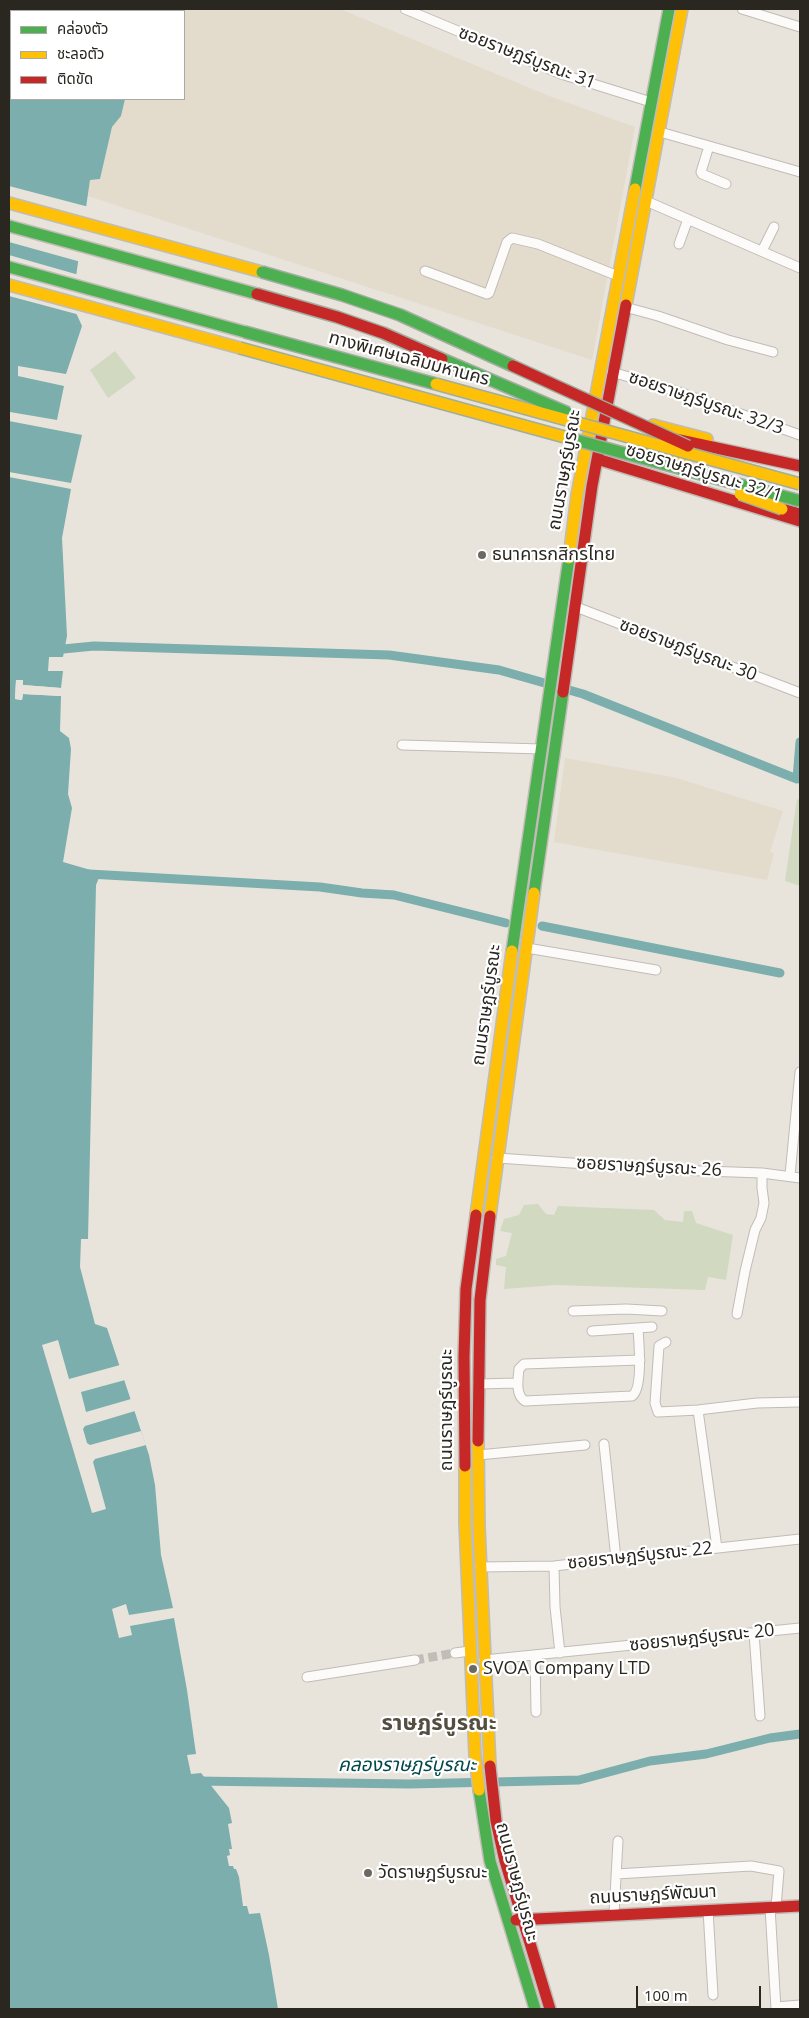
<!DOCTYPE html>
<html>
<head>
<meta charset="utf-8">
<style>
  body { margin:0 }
  #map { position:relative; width:809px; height:2018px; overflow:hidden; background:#e8e4dc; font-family:"Open Sans","Noto Sans Thai",sans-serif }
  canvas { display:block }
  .frame { position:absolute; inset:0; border:10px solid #2a2721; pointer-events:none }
  .legend { position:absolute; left:10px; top:10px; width:175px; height:90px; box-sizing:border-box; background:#fff; border:1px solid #aaa9a6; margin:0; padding:6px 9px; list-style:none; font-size:15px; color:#2a2721 }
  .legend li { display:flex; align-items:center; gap:10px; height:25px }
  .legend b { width:25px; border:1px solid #aaa9a6 }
  .scale { position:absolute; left:636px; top:1986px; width:125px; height:22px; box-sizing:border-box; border:2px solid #2a2721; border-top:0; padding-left:6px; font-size:15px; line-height:18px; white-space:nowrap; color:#2a2721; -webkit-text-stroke:4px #fff; paint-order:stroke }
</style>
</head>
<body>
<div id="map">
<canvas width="809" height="2018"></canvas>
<div class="frame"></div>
<ul class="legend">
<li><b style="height:6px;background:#4caf50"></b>คล่องตัว</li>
<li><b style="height:6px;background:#ffc107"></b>ชะลอตัว</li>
<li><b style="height:6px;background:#c62828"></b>ติดขัด</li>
</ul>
<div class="scale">100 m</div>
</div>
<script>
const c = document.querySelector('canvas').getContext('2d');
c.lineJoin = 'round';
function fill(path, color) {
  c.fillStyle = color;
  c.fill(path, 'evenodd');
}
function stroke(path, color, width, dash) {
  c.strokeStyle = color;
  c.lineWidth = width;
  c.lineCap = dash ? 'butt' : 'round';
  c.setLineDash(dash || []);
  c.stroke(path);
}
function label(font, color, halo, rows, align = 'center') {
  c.font = font + ' "Open Sans","Noto Sans Thai",sans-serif';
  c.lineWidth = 4.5;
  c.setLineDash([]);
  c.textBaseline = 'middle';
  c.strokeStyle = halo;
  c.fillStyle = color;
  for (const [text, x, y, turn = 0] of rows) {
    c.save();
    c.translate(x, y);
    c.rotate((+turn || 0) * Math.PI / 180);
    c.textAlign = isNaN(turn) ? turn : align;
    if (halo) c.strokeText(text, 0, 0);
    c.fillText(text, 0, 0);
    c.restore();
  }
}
fill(new Path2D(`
  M147 9H340L549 96 635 127 592 360 88 196 90 180 100 179 112 127 121 116 125 99H184V11H146Z
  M565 758 673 777 783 811 770 852 774 853 767 880 554 842Z`), '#e3dbcc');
fill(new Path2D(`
  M115 351 136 378 108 398 90 370Z
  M797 799 800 800V886L785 881Z
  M538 1204 546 1214 554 1215 558 1206 654 1210 665 1220 683 1222 684 1211H692L696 1223 733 1235 726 1280 708 1277 705 1290 556 1285 504 1289 506 1267 496 1265V1259L506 1256 512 1233 500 1231 504 1219 519 1215 524 1205Z`), '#d1d9c1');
fill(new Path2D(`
  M9 9H147L146 11H11V99H125L121 116 112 127 100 179 90 180 72 304 82 326 66 374 18 366V376L64 386 57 420 10 412 9 415Z
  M9 421 82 435 71 483 9 472Z
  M9 477 71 489 62 538 67 636 63 657H49L48 671H63L61 688 23 685 22 680H16L15 699 22 700 23 694 61 696 60 731 69 738 71 749 68 794 72 808 63 862 101 873 96 885 88 1239H81L80 1267 95 1324 107 1328 149 1455 155 1485 161 1555 173 1608 129 1615 126 1604 112 1609 119 1638 132 1635 130 1626 174 1618 187 1690 196 1754 187 1755 191 1774 201 1773 229 1808 232 1823 228 1824 232 1849H229L230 1855 227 1856 229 1866H233L234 1869H236L239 1877 243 1906H247L249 1914 260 1913 269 1955 278 2009H9Z`), '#7baeac');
fill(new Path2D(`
  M9 186 89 207 81 262 9 242Z
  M9 255 79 275 75 304 80 315 9 296Z
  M16 680H23V685L61 688V690L23 688 19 682 17 697H20L23 691 61 694V696L23 694 22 700 15 699Z
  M58 1340 69 1379 120 1365 125 1380 81 1392 86 1412 131 1399 135 1411 85 1426 83 1429 87 1443 90 1445 141 1431 146 1445 95 1459 93 1462 106 1509 92 1513 42 1345Z`), '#e8e4dc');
stroke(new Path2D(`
  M53 650 94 646 389 655 499 670 583 694 797 779 800 742
  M89 874 320 887 362 893 394 895 506 923
  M542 926 780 973
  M196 1781 410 1784 579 1780 650 1761 706 1754 770 1738 800 1734`), '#7baeac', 9);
stroke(new Path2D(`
  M415 1660 455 1653`), '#c2beb7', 9, [9, 4.5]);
const street = new Path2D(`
  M405 9 561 74 651 102
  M742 9 800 27
  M660 132 800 172
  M709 146 701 172 702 174 726 184
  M646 201 800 268
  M679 244 688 219
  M762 251 774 227
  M425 271 487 294 489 293 507 242 512 238 538 244 618 276
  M625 307 658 316 728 340 773 352
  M612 372 673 390 800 435
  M576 607 800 693
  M402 745 542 749
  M527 948 656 970
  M497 1158 675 1170 762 1173 800 1178
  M790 1175 800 1072
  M573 1311 626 1309 662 1311
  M737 1314 745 1271 755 1230 761 1218 764 1203 762 1188V1173
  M638 1329C639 1342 643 1389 632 1396L525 1401C515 1395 518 1379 519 1369L524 1364 640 1360
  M592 1331 652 1327
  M666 1342 659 1346 655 1403 658 1412 698 1410 757 1403 800 1402
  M478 1384 518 1383
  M698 1410 717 1548
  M604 1444 616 1559
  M478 1455 585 1445
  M554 1566 555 1607 560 1653
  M480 1567 554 1566 800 1539
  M754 1633 760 1716
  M455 1653 470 1651
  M535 1655 536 1712
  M484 1660 800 1628
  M307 1677 415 1660
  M616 1874 751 1866 779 1871 776 1907
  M770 1907 776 2009
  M708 1910 713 1995
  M614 1914 618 1841
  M776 2007 800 2005`);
const fast = new Path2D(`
  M635 189 669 9
  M9 226 257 294
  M9 267 245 332
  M534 893 563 692
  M512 951 569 558
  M479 1790 490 1861 535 2009`);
const slow = new Path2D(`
  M9 203 262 272
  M9 285 240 348
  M626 305 682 9
  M653 425 707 439
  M642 445 687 465
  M569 558 577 495 635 189
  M476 1215 512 951
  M490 1216 534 893
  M478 1441 479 1527 490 1766
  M465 1466V1523L475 1755 479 1790`);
const jam = new Path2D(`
  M675 439 800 466
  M597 459 800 521
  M782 509 800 514
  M563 692 592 486 626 305
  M478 1441 480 1300 490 1216
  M465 1466 464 1357 466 1289 476 1215
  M490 1766 496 1821 505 1861 550 2009
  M516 1920 800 1906`);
stroke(street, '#c0bcb6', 11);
stroke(fast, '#c0bcb6', 14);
stroke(slow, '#c0bcb6', 14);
stroke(jam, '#c0bcb6', 14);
stroke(street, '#fcfbfa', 9);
stroke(fast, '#4caf50', 11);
stroke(slow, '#ffc107', 11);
stroke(jam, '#c62828', 11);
const fastBridge = new Path2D(`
  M262 272 342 295 400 315 513 366
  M245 332 436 384
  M442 359 568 413
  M572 439 800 501`);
const slowBridge = new Path2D(`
  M240 348 572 439
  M436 384 800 484
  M740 494 782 509`);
const jamBridge = new Path2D(`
  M257 294 337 317 383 333 442 359
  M513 366 688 446`);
stroke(fastBridge, '#a0ad9f', 14, []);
stroke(slowBridge, '#a0ad9f', 14, []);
stroke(jamBridge, '#a0ad9f', 14, []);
stroke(fastBridge, '#4caf50', 11);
stroke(slowBridge, '#ffc107', 11);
stroke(jamBridge, '#c62828', 11);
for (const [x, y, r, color] of [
  [482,555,5,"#6c6962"],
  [473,1669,5,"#6c6962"],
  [368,1873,5,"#6c6962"]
]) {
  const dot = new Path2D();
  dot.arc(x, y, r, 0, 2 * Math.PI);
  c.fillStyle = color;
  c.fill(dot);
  stroke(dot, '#fff', 2);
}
label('18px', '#2a2721', '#fff', [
  ["ซอยราษฎร์บูรณะ 31",527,58,21],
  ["ทางพิเศษเฉลิมมหานคร",409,359,15],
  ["ซอยราษฎร์บูรณะ 32/3",706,403,19],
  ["ถนนราษฎร์บูรณะ",565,470,-80],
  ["ซอยราษฎร์บูรณะ 32/1",704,473,17],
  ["ซอยราษฎร์บูรณะ 30",688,650,21],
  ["ถนนราษฎร์บูรณะ",487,1005,-82],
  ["ซอยราษฎร์บูรณะ 26",649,1167,3],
  ["ถนนราษฎร์บูรณะ",447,1410,-90],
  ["ซอยราษฎร์บูรณะ 22",640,1556,-6],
  ["ซอยราษฎร์บูรณะ 20",702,1638,-6],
  ["ถนนราษฎร์บูรณะ",517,1882,75],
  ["ถนนราษฎร์พัฒนา",653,1895,-3]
]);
label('18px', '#2a2721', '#fff', [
  ["ธนาคารกสิกรไทย",492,555],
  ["SVOA Company LTD",483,1669],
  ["วัดราษฎร์บูรณะ",378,1873]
], 'left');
label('italic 19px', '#004849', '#fff', [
  ["คลองราษฎร์บูรณะ",407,1766]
]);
label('bold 22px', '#544e40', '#fff', [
  ["ราษฎร์บูรณะ",439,1724]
]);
</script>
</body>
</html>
